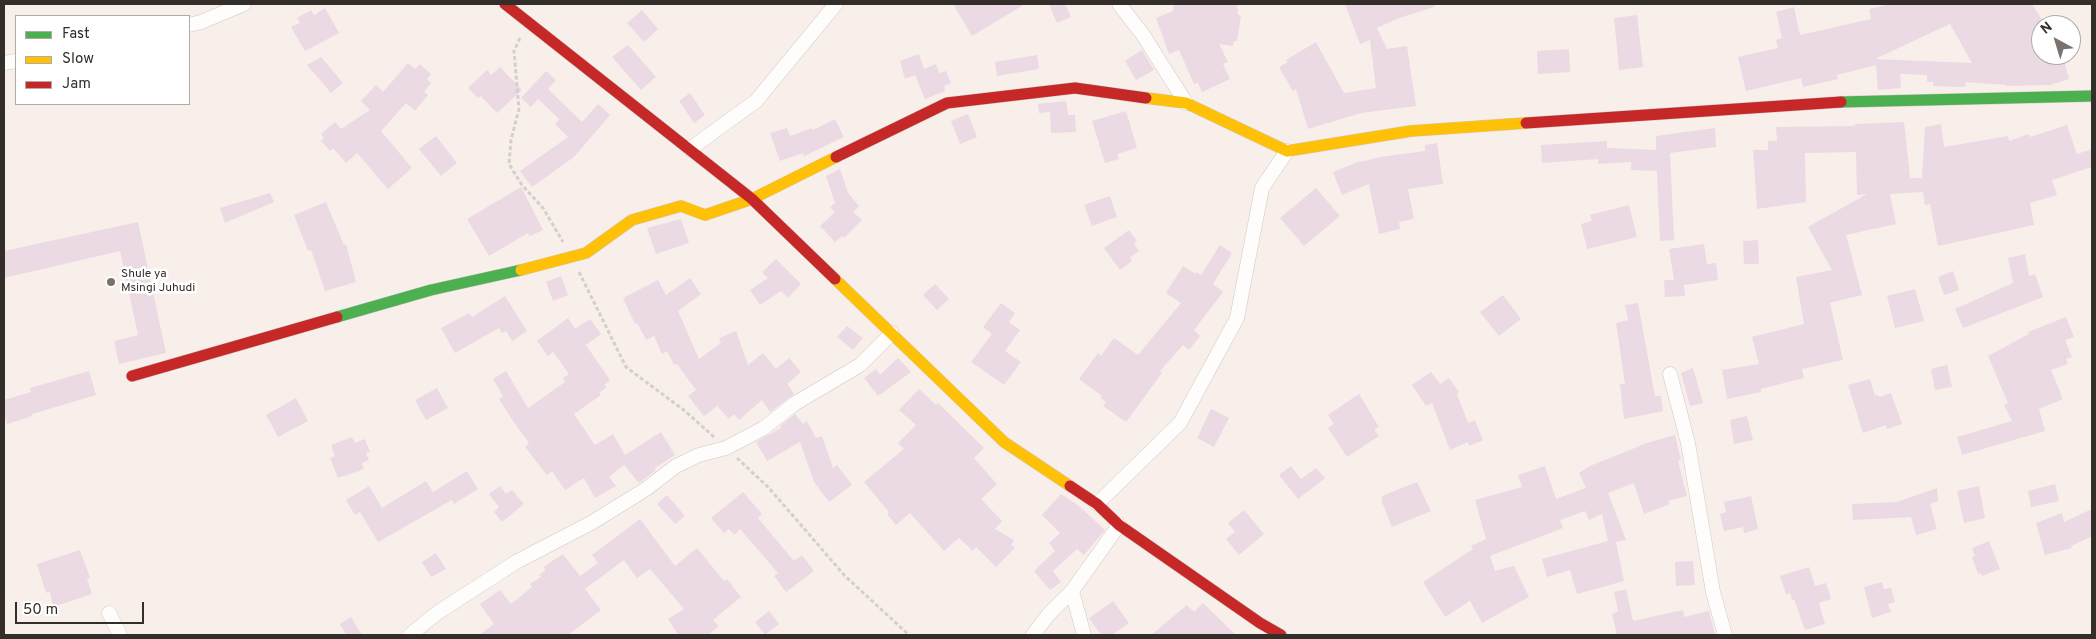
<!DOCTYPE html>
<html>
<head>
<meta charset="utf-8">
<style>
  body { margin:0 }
  #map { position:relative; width:2096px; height:639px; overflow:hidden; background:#f8efea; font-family:Overpass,sans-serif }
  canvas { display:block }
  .frame { position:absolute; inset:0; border:5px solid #342e2a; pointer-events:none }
  .legend { position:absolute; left:15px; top:15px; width:175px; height:90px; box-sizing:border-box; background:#fff; border:1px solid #aeabaa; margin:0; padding:6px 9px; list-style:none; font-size:15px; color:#342e2a }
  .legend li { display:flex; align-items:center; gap:10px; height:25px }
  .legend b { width:25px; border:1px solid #aeabaa }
  .north { position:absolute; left:2031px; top:15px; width:50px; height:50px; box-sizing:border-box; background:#fff; border:1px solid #aeabaa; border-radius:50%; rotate:321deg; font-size:14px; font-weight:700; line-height:20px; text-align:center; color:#342e2a }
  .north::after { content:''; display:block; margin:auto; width:18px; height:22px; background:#79726d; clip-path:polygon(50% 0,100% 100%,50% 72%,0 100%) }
  .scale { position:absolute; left:15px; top:602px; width:129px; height:22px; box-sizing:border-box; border:2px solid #342e2a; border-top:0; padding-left:6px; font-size:15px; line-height:18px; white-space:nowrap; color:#342e2a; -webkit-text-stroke:4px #fff; paint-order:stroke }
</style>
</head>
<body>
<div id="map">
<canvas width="2096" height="639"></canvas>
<div class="frame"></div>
<ul class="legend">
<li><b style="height:6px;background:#4caf50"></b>Fast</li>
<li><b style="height:6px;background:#ffc107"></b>Slow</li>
<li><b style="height:6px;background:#c62828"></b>Jam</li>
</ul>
<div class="north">N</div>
<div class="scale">50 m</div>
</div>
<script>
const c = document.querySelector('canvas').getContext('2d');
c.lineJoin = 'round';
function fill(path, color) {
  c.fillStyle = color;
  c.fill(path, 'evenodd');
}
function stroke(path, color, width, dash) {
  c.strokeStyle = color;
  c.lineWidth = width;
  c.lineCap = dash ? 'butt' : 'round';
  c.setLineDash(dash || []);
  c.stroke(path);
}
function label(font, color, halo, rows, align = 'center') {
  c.font = font + ' Overpass,sans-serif';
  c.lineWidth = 5;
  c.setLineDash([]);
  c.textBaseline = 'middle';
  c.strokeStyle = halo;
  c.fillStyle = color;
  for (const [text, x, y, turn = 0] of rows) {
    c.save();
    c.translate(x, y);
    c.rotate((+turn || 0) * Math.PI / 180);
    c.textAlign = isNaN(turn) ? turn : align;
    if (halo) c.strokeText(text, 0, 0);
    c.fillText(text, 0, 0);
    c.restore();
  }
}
fill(new Path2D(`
  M953 4H1025L972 36Z
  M1049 4H1065L1071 17 1057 23Z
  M1174 4H1237L1238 15H1241L1237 41H1234L1233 46 1219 44 1228 62 1223 64 1230 79 1202 92 1198 83 1194 84 1179 50 1169 54 1156 18 1173 11Z
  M1345 4H1434V7L1399 18 1377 28 1387 49 1407 46 1416 106 1361 113 1308 129 1296 89 1293 91 1279 67 1288 62 1286 60 1316 42 1344 93 1376 88 1370 40 1360 44Z
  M1892 4H2032L2044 23 2041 25V55H2053L2054 60 2063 57 2069 79 2050 85 2006 86V85L1966 82 1965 87H1960L1933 86V82H1927V75L1900 74 1901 88 1878 90 1876 65 1837 75 1838 79 1803 87 1801 78 1746 91 1738 57 1778 48 1776 40 1782 38 1776 12 1794 7 1800 35 1871 19 1869 9ZM1950 24 1972 63 1875 59Z
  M325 8 339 33 305 51 291 27 300 23 297 18 311 10 314 15Z
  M642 10 658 29 644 42 627 23Z
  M1637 15 1643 67 1619 70 1614 18Z
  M628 45 656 77 641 90 612 57Z
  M1569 49 1570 72 1538 74 1537 51Z
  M1142 50 1154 70 1136 80 1125 61Z
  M919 54 924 69 936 64 939 73 946 71 951 83 944 86 945 91 925 99 915 75 905 79 900 61Z
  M1037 55 1039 69 997 76 995 62Z
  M321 57 343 83 331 93 307 65Z
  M408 63 415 69 420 64 431 74 427 79 431 83 424 92 428 95 415 111 406 103 381 131 412 168 388 189 357 153 346 163 333 148 330 151 321 141 324 138 321 134 335 122 341 129 370 110 361 101 376 85 383 92Z
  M500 67 522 90 497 113 481 96 478 98 468 88 487 70 491 75Z
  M546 71 556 80 548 89 582 122 598 104 610 115 574 157 532 187 520 171 568 137 555 124 559 119 538 99 531 107 521 98Z
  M690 93 705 115 694 123 679 101Z
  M1066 101 1068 115H1075L1076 132 1051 133 1050 112 1039 113 1038 104Z
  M1126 111 1137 148 1117 154 1119 159 1105 163 1092 121Z
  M968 114 977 137 960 144 951 121Z
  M835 119 844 137 804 156 803 153 780 161 770 133 787 128 790 136 812 128 813 130Z
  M1904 122 1910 178H1922L1925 127 1941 124 1944 147 2008 136 2009 141 2029 134 2030 137 2067 125 2077 154 2092 149V167L2052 180 2057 195 2030 203 2034 225 1938 246 1930 204 1925 205 1923 192 1890 194 1896 224 1846 235 1862 295 1830 303 1843 360 1802 369 1804 378 1761 389V392L1727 399 1722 370 1759 364 1752 337 1804 324 1796 277 1832 270 1808 227 1867 194 1857 195 1856 152 1805 153 1806 202 1757 209 1753 150H1768V141H1777L1776 127 1855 126V124Z
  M1715 128 1716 147 1670 153 1674 240 1660 241 1657 171 1631 170V162L1598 164V159L1542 163 1541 145 1607 141V148L1656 150V136Z
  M436 136 457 163 441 176 419 149Z
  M1437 143 1443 184 1408 189 1414 219 1399 222 1400 229 1379 234 1369 184 1342 195 1333 172 1360 161 1361 162 1380 157 1425 151V145Z
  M840 169 848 193 859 206 853 212 862 220 844 238 842 236 835 242 820 226 835 212 830 207 835 203 826 176Z
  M521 187 543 230 530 236 528 233 489 256 467 219Z
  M1316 188 1340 216 1304 246 1280 218Z
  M270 193 274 202 225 223 220 208Z
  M1110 196 1117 217 1092 226 1084 205Z
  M326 202 344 245 346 244 356 282 325 291 311 250 308 251 294 215Z
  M1629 205 1637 237 1587 249 1581 224 1592 221 1590 215Z
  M681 219 689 243 656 254 647 228Z
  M138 222 166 353 119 364 114 341 138 335 120 251 4 278V251Z
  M1129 230 1137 241 1134 244 1139 251 1130 257 1132 261 1120 270 1104 248Z
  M1758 240 1759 264H1744L1743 241Z
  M1704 244 1707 264 1716 263 1718 280 1684 285 1685 296 1665 297 1664 280H1674L1669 249Z
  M1220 245 1232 253 1213 284 1223 292 1194 330 1200 336 1189 350 1183 345 1160 371 1162 373 1126 422 1103 406 1106 402 1101 398 1102 396 1079 379 1098 353 1101 356 1114 338 1138 355 1181 303 1166 293 1183 266 1196 274 1197 272 1201 275Z
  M2025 254 2029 276 2035 274 2043 297 1963 328 1955 309 2013 283 2008 258Z
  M776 259 801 284 788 298 781 291 760 305 750 290 768 278 762 272Z
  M1953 271 1959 290 1944 295 1938 277Z
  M561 276 568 295 553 301 546 282Z
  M690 278 701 294 678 311 699 359 721 343 719 338 736 331 748 365 763 353 776 369 789 358 801 372 787 384 794 393 793 395 770 412 762 400 739 420 734 414 729 419 717 406 704 416 688 396 696 390 677 364 674 365 667 351 662 354 654 336 646 340 637 323 635 324 623 298 658 280 666 295Z
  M935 284 949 299 937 310 923 295Z
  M1915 289 1924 321 1895 328 1887 296Z
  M1503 295 1521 319 1499 336 1480 312Z
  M505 296 527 331 512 341 506 331 502 333 499 328 455 353 441 328 469 313 472 317Z
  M1001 303 1015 313 1009 322 1020 330 1005 351 1021 362 1004 385 971 362 992 334 983 327Z
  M1638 303 1655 396H1661L1663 411 1624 419 1620 384H1625L1616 323 1628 320 1625 305Z
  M2066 317 2074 337 2065 340 2072 357 2066 359 2068 364 2051 370 2063 399 2039 409 2045 431 1962 455 1957 437 2012 421 2004 405 2008 403 1988 356 2029 334 2028 332Z
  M568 318 575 329 590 319 601 334 586 345 610 380 604 385 607 387 599 393 601 395 574 414 595 445 613 434 625 455 661 432 675 455 655 468 656 470 639 483 624 465 609 477 616 486 595 498 584 478 565 490 552 471 547 475 525 447 529 443 515 424 499 399 503 396 493 379 506 371 528 408 565 382 563 378 569 374 553 352 548 356 537 341Z
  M847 326 863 338 853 350 837 337Z
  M898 358 911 372 878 396 864 378 876 369 880 375Z
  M1947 365 1952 387 1935 390 1931 369Z
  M1693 368 1703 403 1690 406 1681 373Z
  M89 371 96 395 32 414V416L7 424 4 414V400L31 392 30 388Z
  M1431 372 1440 384 1449 378 1459 392 1457 394 1468 423 1475 420 1483 440 1469 446 1468 442 1450 450 1432 403 1426 406 1412 385Z
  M1870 379 1875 396 1878 395 1879 397 1891 393 1902 424 1887 429 1886 425 1863 433 1848 385Z
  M437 388 448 408 426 420 415 400Z
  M919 389 936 405 938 403 984 448 974 458 997 484 981 499 1002 521 995 529 1014 540 1011 545 1015 548 996 567 976 547 973 551 959 538 944 551 910 513 896 525 887 514 889 512 864 482 904 449 898 443 916 425 899 410Z
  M1359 394 1379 427 1374 430 1379 436 1347 457 1328 428 1334 424 1328 415Z
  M296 398 308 421 278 437 266 415Z
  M1211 409 1229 418 1214 447 1197 438Z
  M795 414 803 424 807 421 816 438 822 436 833 468 837 465 852 485 829 502 814 482 800 442 767 461 756 442 781 428 780 426Z
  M1747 416 1753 440 1734 444 1730 420Z
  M1675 435 1681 460 1678 461 1687 496 1668 501 1670 504 1644 514 1634 483 1608 493 1626 540 1616 542 1624 581 1577 594 1570 570 1547 577 1542 559 1608 541 1602 514 1589 520 1585 511 1560 520 1563 528 1490 556 1495 571 1514 566 1529 597 1482 623 1470 601 1445 617 1423 582 1473 549 1471 546 1486 539 1475 500 1522 487 1518 475 1545 466 1556 499 1586 488 1579 473 1590 466 1647 443Z
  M352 437 355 443 365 439 370 452 366 453 369 460 362 463 364 469 338 478 330 458 335 456 331 445Z
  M1291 466 1301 479 1316 468 1325 478 1298 499 1279 475Z
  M467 471 478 489 454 504 452 500 378 542 360 512 355 515 346 500 369 486 382 508 426 481 433 492Z
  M1417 482 1431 511 1392 527 1382 502V496Z
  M2055 484 2059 501 2031 507 2028 491Z
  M500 486 506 494 512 490 524 504 502 522 494 512 499 507 489 494Z
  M1979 486 1985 518 1964 523 1957 491Z
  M1937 488 1938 501 1930 504 1937 529 1916 535 1911 517 1853 520 1852 504 1897 502Z
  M743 492 762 514 758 518 794 561 802 555 814 571 786 592 774 576 778 573 740 529 734 535 729 529 724 533 711 518Z
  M1061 494 1079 506 1105 530 1084 555 1077 549 1053 571 1061 582 1050 590 1034 571 1055 551 1049 543 1060 533 1042 515Z
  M667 495 685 516 675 524 657 504Z
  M1751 496 1758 529 1744 533 1743 527 1724 531 1720 514 1726 512 1724 502Z
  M2092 509V536L2071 546 2072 548 2045 555 2036 523 2062 513 2064 522Z
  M1244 510 1264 534 1239 555 1226 539 1235 532 1228 523Z
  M640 519 675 566 697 548 724 581 727 579 741 597 713 620 719 626 708 635H678L668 619 684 609 650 569 637 578 624 560 585 589 601 610 568 635H479L494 624 480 604 500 590 511 604 532 587 530 584 541 577 539 575 546 570 543 567 563 554 580 576 598 563 592 555Z
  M1989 541 2000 569 1982 576 1981 573 1978 574 1972 557 1975 556 1972 548Z
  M80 550 90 578 87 579 92 594 53 607 50 591 46 593 37 564Z
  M436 553 446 569 431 577 422 562Z
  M1693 561 1695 585 1676 586 1675 562Z
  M1809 567 1815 586 1826 583 1831 599 1819 603 1825 624 1805 630 1794 599 1792 600 1790 593 1786 594 1780 576Z
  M1882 582 1884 589 1891 588 1895 602 1888 604 1891 612 1872 618 1864 587Z
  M1626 589 1633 621 1683 610 1684 617 1709 611 1715 635H1617L1612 614 1618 611 1614 592Z
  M1113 601 1129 623 1112 635H1101L1089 618Z
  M1203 603 1236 635H1151L1187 605 1194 612Z
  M769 611 779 624 765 635 755 622Z
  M351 617 362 635H346L340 624Z`), '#ebd9e4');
const street = new Path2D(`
  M1119 4 1143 35 1186 103
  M189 25 201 22 244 4
  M4 63 16 61
  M690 149 756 101 836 4
  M1670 374 1688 443 1713 592 1725 635
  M1097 504 1180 423 1237 318 1262 188 1287 151
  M1072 591 1084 635
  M109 613 120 635
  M410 635 437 613 516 562 591 523 646 489 676 466 699 455 726 448 764 428 794 404 860 365 892 333
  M1033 635 1048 615 1072 591 1119 525`);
const fast = new Path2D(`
  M1841 102 2092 96
  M337 317 431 290 521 270`);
const slow = new Path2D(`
  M1146 98 1186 103 1287 151 1411 131 1526 123
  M521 270 586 253 632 220 681 206 705 215 752 199 836 157
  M835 279 1004 442 1070 486`);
const jam = new Path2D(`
  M505 4 752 199 835 279
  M1526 123 1841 102
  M836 157 947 103 1075 88 1146 98
  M132 376 337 317
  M1070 486 1097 504 1119 525 1260 623 1281 635`);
stroke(street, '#cfc8c4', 15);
stroke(fast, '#cfc8c4', 12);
stroke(slow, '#cfc8c4', 12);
stroke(jam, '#cfc8c4', 12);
stroke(new Path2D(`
  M520 38 514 51 519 109 511 140 509 164 522 185 543 208 563 242
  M579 272 626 367 685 411 714 437
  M737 458 769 488 845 576 909 635`), '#d2cfce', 3, [4, 2.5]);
stroke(street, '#fefdfc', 14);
stroke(fast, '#4caf50', 11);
stroke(slow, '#ffc107', 11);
stroke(jam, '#c62828', 11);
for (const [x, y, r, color] of [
  [111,282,5,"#79726d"]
]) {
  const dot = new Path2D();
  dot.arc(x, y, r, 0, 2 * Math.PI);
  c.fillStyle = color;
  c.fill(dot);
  stroke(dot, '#fff', 2);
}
label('12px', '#342e2a', '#fff', [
  ["Shule ya",121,275],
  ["Msingi Juhudi",121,289]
], 'left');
</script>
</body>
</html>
